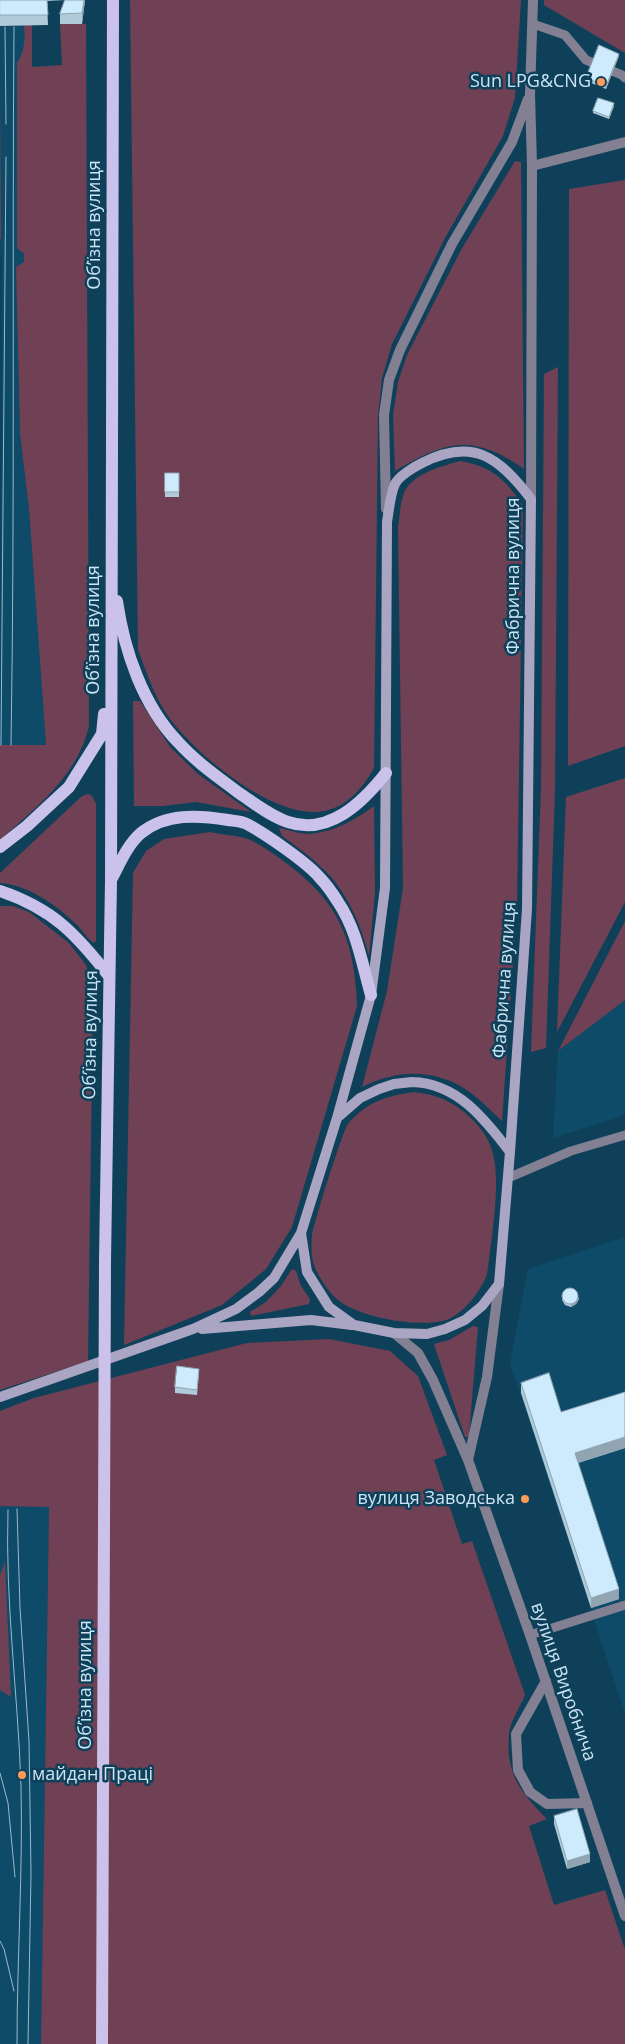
<!DOCTYPE html>
<html>
<head>
<meta charset="utf-8">
<style>
  body { margin:0 }
  canvas { display:block; background:#0e4159 }
</style>
</head>
<body>
<canvas width="625" height="2044"></canvas>
<script>
const c = document.querySelector('canvas').getContext('2d');
c.lineJoin = 'round';
function fill(path, color) {
  c.fillStyle = color;
  c.fill(path, 'evenodd');
}
function stroke(path, color, width, dash) {
  c.strokeStyle = color;
  c.lineWidth = width;
  c.lineCap = dash ? 'butt' : 'round';
  c.setLineDash(dash || []);
  c.stroke(path);
}
function label(font, color, halo, rows, align = 'center') {
  c.font = font + ' "Open Sans",sans-serif';
  c.lineWidth = 5;
  c.setLineDash([]);
  c.textBaseline = 'middle';
  c.strokeStyle = halo;
  c.fillStyle = color;
  for (const [text, x, y, turn = 0] of rows) {
    c.save();
    c.translate(x, y);
    c.rotate((+turn || 0) * Math.PI / 180);
    c.textAlign = isNaN(turn) ? turn : align;
    if (halo) c.strokeText(text, 0, 0);
    c.fillText(text, 0, 0);
    c.restore();
  }
}
fill(new Path2D(`
  M24 25 25 42 22 55 17 63V248L24 254V262L16 267 20 434 29 509 46 746 0 745 2 256 0 255 1 238 0 27Z
  M625 1000V1115L553 1138 558 1051Z
  M625 1237V1714L510 1363 528 1269Z
  M0 1506H49L41 2044H0Z`), '#0d4b68');
fill(new Path2D(`
  M130 0H521L515 98 503 136 445 238 392 344 382 378 378 416 374 768C364 786 350 804 328 810 279 825 194 753 168 716 154 696 147 673 138 650Z
  M544 0H625V53L544 5Z
  M60 24H86L89 726C77 777 36 807 0 840V745H46L29 509 20 434 16 267 24 262V254L17 248V63C25 51 25 39 24 25H32V67L62 65Z
  M0 60 1 239H0Z
  M515 161 521 162 524 469C473 433 446 441 395 471L393 415 398 382 407 355 461 250Z
  M625 180V746L568 766 569 189Z
  M558 367 555 790 546 1048 531 1052 541 788 544 374Z
  M460 461C493 467 505 479 523 506L517 906 502 1121C492 1112 482 1101 471 1093 437 1068 398 1069 362 1087L387 991 403 888 398 527C400 517 400 503 404 493 411 474 443 466 460 461Z
  M133 701H140L170 747 198 774 251 812 196 802 163 806H134Z
  M625 778V902L557 1032 566 797Z
  M88 794 92 796 96 804V941L94 943C87 939 82 929 75 923 55 904 28 885 0 883V873L82 796Z
  M374 806 375 893 369 956C361 925 346 889 322 868 310 856 296 846 282 836L279 828C289 830 300 834 310 834 334 832 355 820 374 806Z
  M210 832C222 835 236 835 248 839 262 845 278 857 290 866 341 905 355 944 357 1006L292 1227 266 1269 222 1305 124 1345 133 873 146 851 164 839Z
  M0 906H13L29 912 69 943 86 965 93 987 88 1361 0 1390Z
  M625 921V1000L558 1051Z
  M414 1092C433 1094 447 1099 463 1111 475 1121 487 1134 492 1150 502 1181 491 1241 487 1275 480 1291 467 1309 451 1318 426 1330 360 1318 338 1300 329 1293 321 1280 316 1270 311 1260 311 1247 312 1236 313 1225 343 1130 348 1124 366 1102 387 1096 414 1092Z
  M292 1269 296 1271 301 1286 310 1299 309 1304 251 1316 250 1312 266 1302 281 1286Z
  M473 1326 478 1327 469 1436 467 1437H465L434 1344 449 1340Z
  M329 1339 390 1351 418 1376 447 1455 434 1460 462 1544 472 1541 525 1695C520 1707 510 1722 509 1734 505 1773 521 1793 547 1819L529 1826 554 1905 605 1890 625 1950V2044H41L49 1507 0 1506V1411L34 1398 247 1343Z
  M5 1562 11 1697 0 1690V1575Z`), '#704054');
stroke(new Path2D(`
  M533 24 565 35 586 60 622 75 625 78
  M508 1178 571 1151 625 1135
  M530 1635 625 1605`), '#838093', 9);
stroke(new Path2D(`
  M532 166 625 142
  M546 1681 516 1734 518 1770 530 1792 547 1804 587 1803`), '#838093', 10);
stroke(new Path2D(`
  M531 499 532 166 530 94 533 0
  M386 509 384 415 389 380 400 350 452 244 512 142 528 99
  M394 1333 418 1353 433 1380 468 1460 530 1635 625 1916
  M468 1460 487 1377 499 1284`), '#838093', 10);
stroke(new Path2D(`
  M412 1082C457 1083 485 1119 510 1152L499 1284 482 1306 465 1320 445 1329 427 1334 394 1333 354 1325 329 1307 307 1272 301 1233 337 1118 360 1098 379 1089 394 1084Z
  M337 1118 371 995 385 888 387 522C389 510 390 495 395 484 399 476 414 467 422 463 473 437 499 457 531 499L527 909 510 1152
  M202 1329 311 1320 352 1325
  M0 1397 193 1329 236 1309 259 1292 274 1278 301 1233`), '#aba5c4', 10);
stroke(new Path2D(`
  M117 601C124 650 143 706 178 742 196 762 218 777 239 793 254 803 270 816 288 822 329 836 363 802 386 773
  M0 847 27 826 69 787 102 734 104 714
  M112 878C120 863 128 844 141 833 166 813 198 815 228 820 234 821 241 821 247 824 264 833 308 863 320 878 327 885 333 894 338 902 357 930 362 964 371 995
  M0 891C53 909 76 934 109 976
  M102 2044 105 1261 111 880 113 0`), '#cac2ea', 12);
stroke(new Path2D(`
  M5 27 6 124
  M1 745 6 157
  M11 745C15 506 12 266 14 27
  M17 1509 20 1608 29 1741 31 1873 28 2044
  M8 1510C5 1602 18 1694 21 1786 23 1872 17 1958 17 2044
  M0 1773 8 1803 15 1877
  M0 1941 4 1949 14 1991`), '#9bbacb', 1);
fill(new Path2D(`
  M0 0H85L82 24H60V14L65 0 47 1 48 25 0 26Z
  M619 56 606 89 586 81V78Z
  M614 106 609 119 593 113V111Z
  M165 473H179V497H165Z
  M563 1292 579 1299 576 1304 571 1307 565 1305 562 1300Z
  M199 1374 197 1395 175 1393V1387Z
  M521 1383 561 1412 625 1392V1448L578 1463 619 1599 591 1608 521 1393Z
  M554 1816 590 1862 567 1869 554 1824Z`), '#b0cada');
fill(new Path2D(`
  M84 0H85L82 24V13Z
  M619 54V56L606 89V86Z
  M614 103V106L609 119V117Z
  M579 1297V1299L576 1304 571 1307V1304Z
  M625 1437V1448L575 1464V1453Z
  M619 1589V1599L591 1608V1598Z
  M590 1854V1862L567 1869V1861Z`), '#90a4b1');
const building = new Path2D(`
  M0 0H47L48 15H0Z
  M65 0H84L82 13 60 14Z
  M599 45 619 54 606 86 586 78Z
  M598 98 614 103 609 117 593 111Z
  M165 473H179V492H165Z
  M562 1296a8 8 0 1 1 16 0a8 8 0 1 1-16 0Z
  M177 1366 199 1369 197 1390 175 1387Z
  M549 1373 561 1412 625 1392V1437L575 1453 619 1589 591 1598 521 1383Z
  M577 1809 590 1854 567 1861 554 1816Z`);
fill(building, '#cdebfd');
stroke(building, '#90a4b1', 1);
for (const [x, y, r, color] of [
  [601,82,5,"#fd9c56"],
  [525,1499,5,"#fd9c56"],
  [22,1775,5,"#fd9c56"]
]) {
  const dot = new Path2D();
  dot.arc(x, y, r, 0, 2 * Math.PI);
  c.fillStyle = color;
  c.fill(dot);
  stroke(dot, '#0e4159', 2);
}
label('18px', '#cce4f3', '#0e4159', [
  ["Sun LPG&CNG",591,82],
  ["вулиця Заводська",515,1499],
  ["майдан Праці",32,1775,"left"]
], 'right');
label('18px', '#cce4f3', '#0e4159', [
  ["Обʼїзна вулиця",95,225,-90],
  ["Фабрична вулиця",514,576,-90],
  ["Обʼїзна вулиця",94,630,-90],
  ["Фабрична вулиця",505,980,-86],
  ["Обʼїзна вулиця",91,1035,-89],
  ["вулиця Виробнича",563,1682,71],
  ["Обʼїзна вулиця",86,1685,-90]
]);
</script>
</body>
</html>
